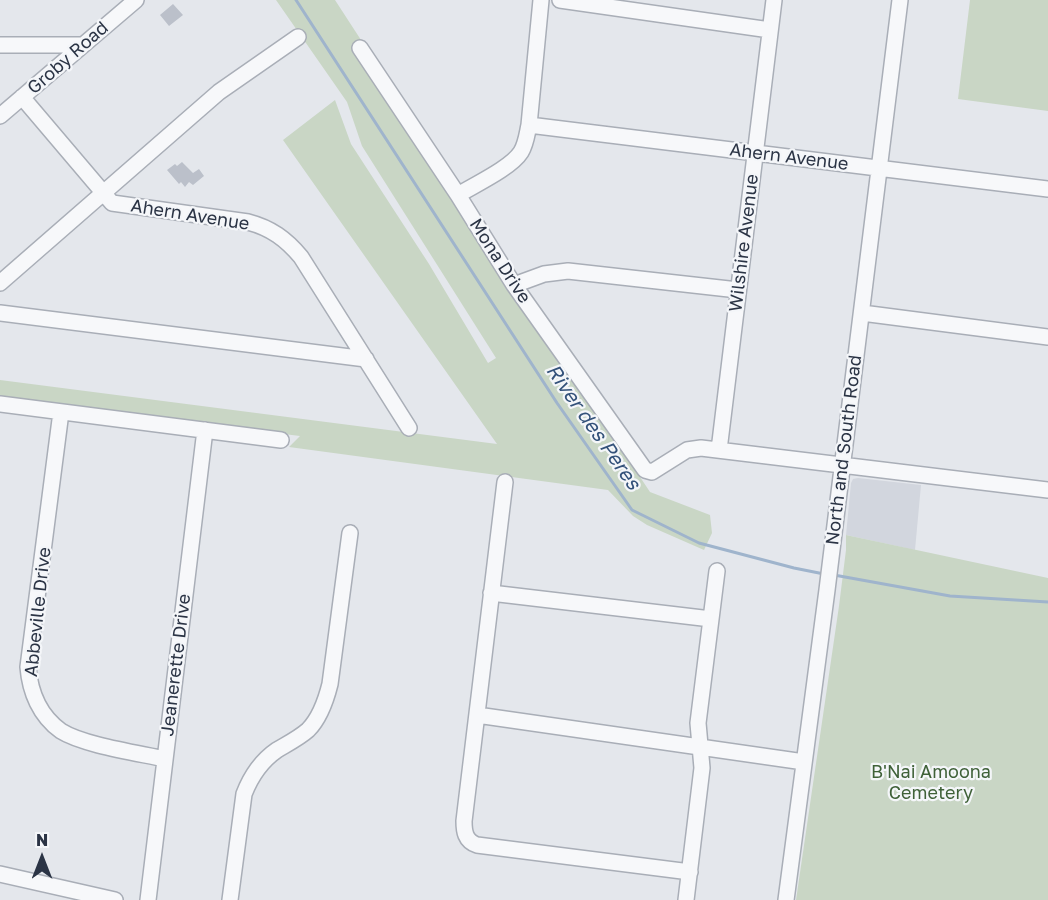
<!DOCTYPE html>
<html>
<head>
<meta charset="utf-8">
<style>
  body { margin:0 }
  #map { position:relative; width:1048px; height:900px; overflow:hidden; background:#e4e7ec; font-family:"Golos Text",sans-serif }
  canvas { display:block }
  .north { position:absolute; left:12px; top:828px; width:60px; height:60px; -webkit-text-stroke:4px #f4f6f9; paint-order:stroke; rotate:0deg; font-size:16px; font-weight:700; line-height:24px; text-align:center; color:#2b3445 }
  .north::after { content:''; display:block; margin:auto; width:21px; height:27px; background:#2b3445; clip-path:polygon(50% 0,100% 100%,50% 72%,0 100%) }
</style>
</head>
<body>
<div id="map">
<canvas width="1048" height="900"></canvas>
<div class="north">N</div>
</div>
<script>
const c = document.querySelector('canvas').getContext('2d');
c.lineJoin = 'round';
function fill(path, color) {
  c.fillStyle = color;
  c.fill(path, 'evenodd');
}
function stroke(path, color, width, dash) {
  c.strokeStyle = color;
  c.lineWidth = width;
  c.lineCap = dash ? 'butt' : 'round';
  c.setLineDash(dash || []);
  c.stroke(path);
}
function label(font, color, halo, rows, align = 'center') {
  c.font = font + ' "Golos Text",sans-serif';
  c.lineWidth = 4.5;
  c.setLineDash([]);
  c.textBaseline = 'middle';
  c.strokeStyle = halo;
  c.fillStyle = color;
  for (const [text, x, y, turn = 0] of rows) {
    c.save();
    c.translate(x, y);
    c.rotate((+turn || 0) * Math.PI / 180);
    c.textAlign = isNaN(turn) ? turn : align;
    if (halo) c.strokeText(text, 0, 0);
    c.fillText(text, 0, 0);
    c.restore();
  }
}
fill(new Path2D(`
  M858 478 921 485 915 550 846 535 851 483 853 479Z`), '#d2d6de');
fill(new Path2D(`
  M276 0H335L361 40 354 47 650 492 710 515 712 533 704 550 647 525 633 516 608 490 289 447 300 436 0 399V380L497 444 283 140 335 100 351 144 429 264 488 363 496 358 362 146 347 102Z
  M970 0H1048V111L958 99Z
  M846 535 1048 578V900H796L839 606 846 550Z`), '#c9d6c5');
stroke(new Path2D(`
  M296 0 557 403 632 510 699 543 794 568 824 574
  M834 575 950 596 1048 602`), '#9fb4cc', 3);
fill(new Path2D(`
  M173 4 183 15 169 26 160 15Z
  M182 162 193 173 199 169 204 176 193 185 189 182 185 187 181 182 179 184 167 170 175 164 177 166Z`), '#bbc0ca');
const minor = new Path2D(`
  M560 0 770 30
  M0 45H83
  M360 48 458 195 514 285 645 470 652 472 687 450 701 448 1048 490
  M22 97 112 203 248 222C271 228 286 239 301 257L409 428
  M0 116 136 0
  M529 125 1048 189
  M458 195C474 185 511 168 521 152 526 144 527 134 529 125L541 0
  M0 283 219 92 298 37
  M514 285 544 274 568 271 738 290
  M0 313 366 359
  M862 313 1048 337
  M0 404 281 440
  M61 412 28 667C30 692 40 716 61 731 83 745 138 753 165 759
  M719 450 774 0
  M505 482 464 821C464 831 465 841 477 845L690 872
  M491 593 711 619
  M477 715 804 762
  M0 874 115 900
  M148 900 205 430
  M230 900 244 794C251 776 261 761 277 750 287 744 299 738 308 730 320 718 326 700 330 684L350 533
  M686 900 702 768 698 723 717 571
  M786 900 827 590 900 0`);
stroke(minor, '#a9aeb7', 18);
stroke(minor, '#f7f8fa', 15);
label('18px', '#2b3445', '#f4f6f9', [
  ["Groby Road",68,58,-41],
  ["Ahern Avenue",789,157,7],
  ["Ahern Avenue",190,215,9],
  ["Wilshire Avenue",744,243,-83],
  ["Mona Drive",500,261,57],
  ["North and South Road",844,450,-83],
  ["Abbeville Drive",38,612,-84],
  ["Jeanerette Drive",176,665,-83]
]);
label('18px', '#3f6138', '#f4f6f9', [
  ["B'Nai Amoona",931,772],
  ["Cemetery",931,793]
]);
label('italic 20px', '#34527a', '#f4f6f9', [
  ["River des Peres",593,427,55]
]);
</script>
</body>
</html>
